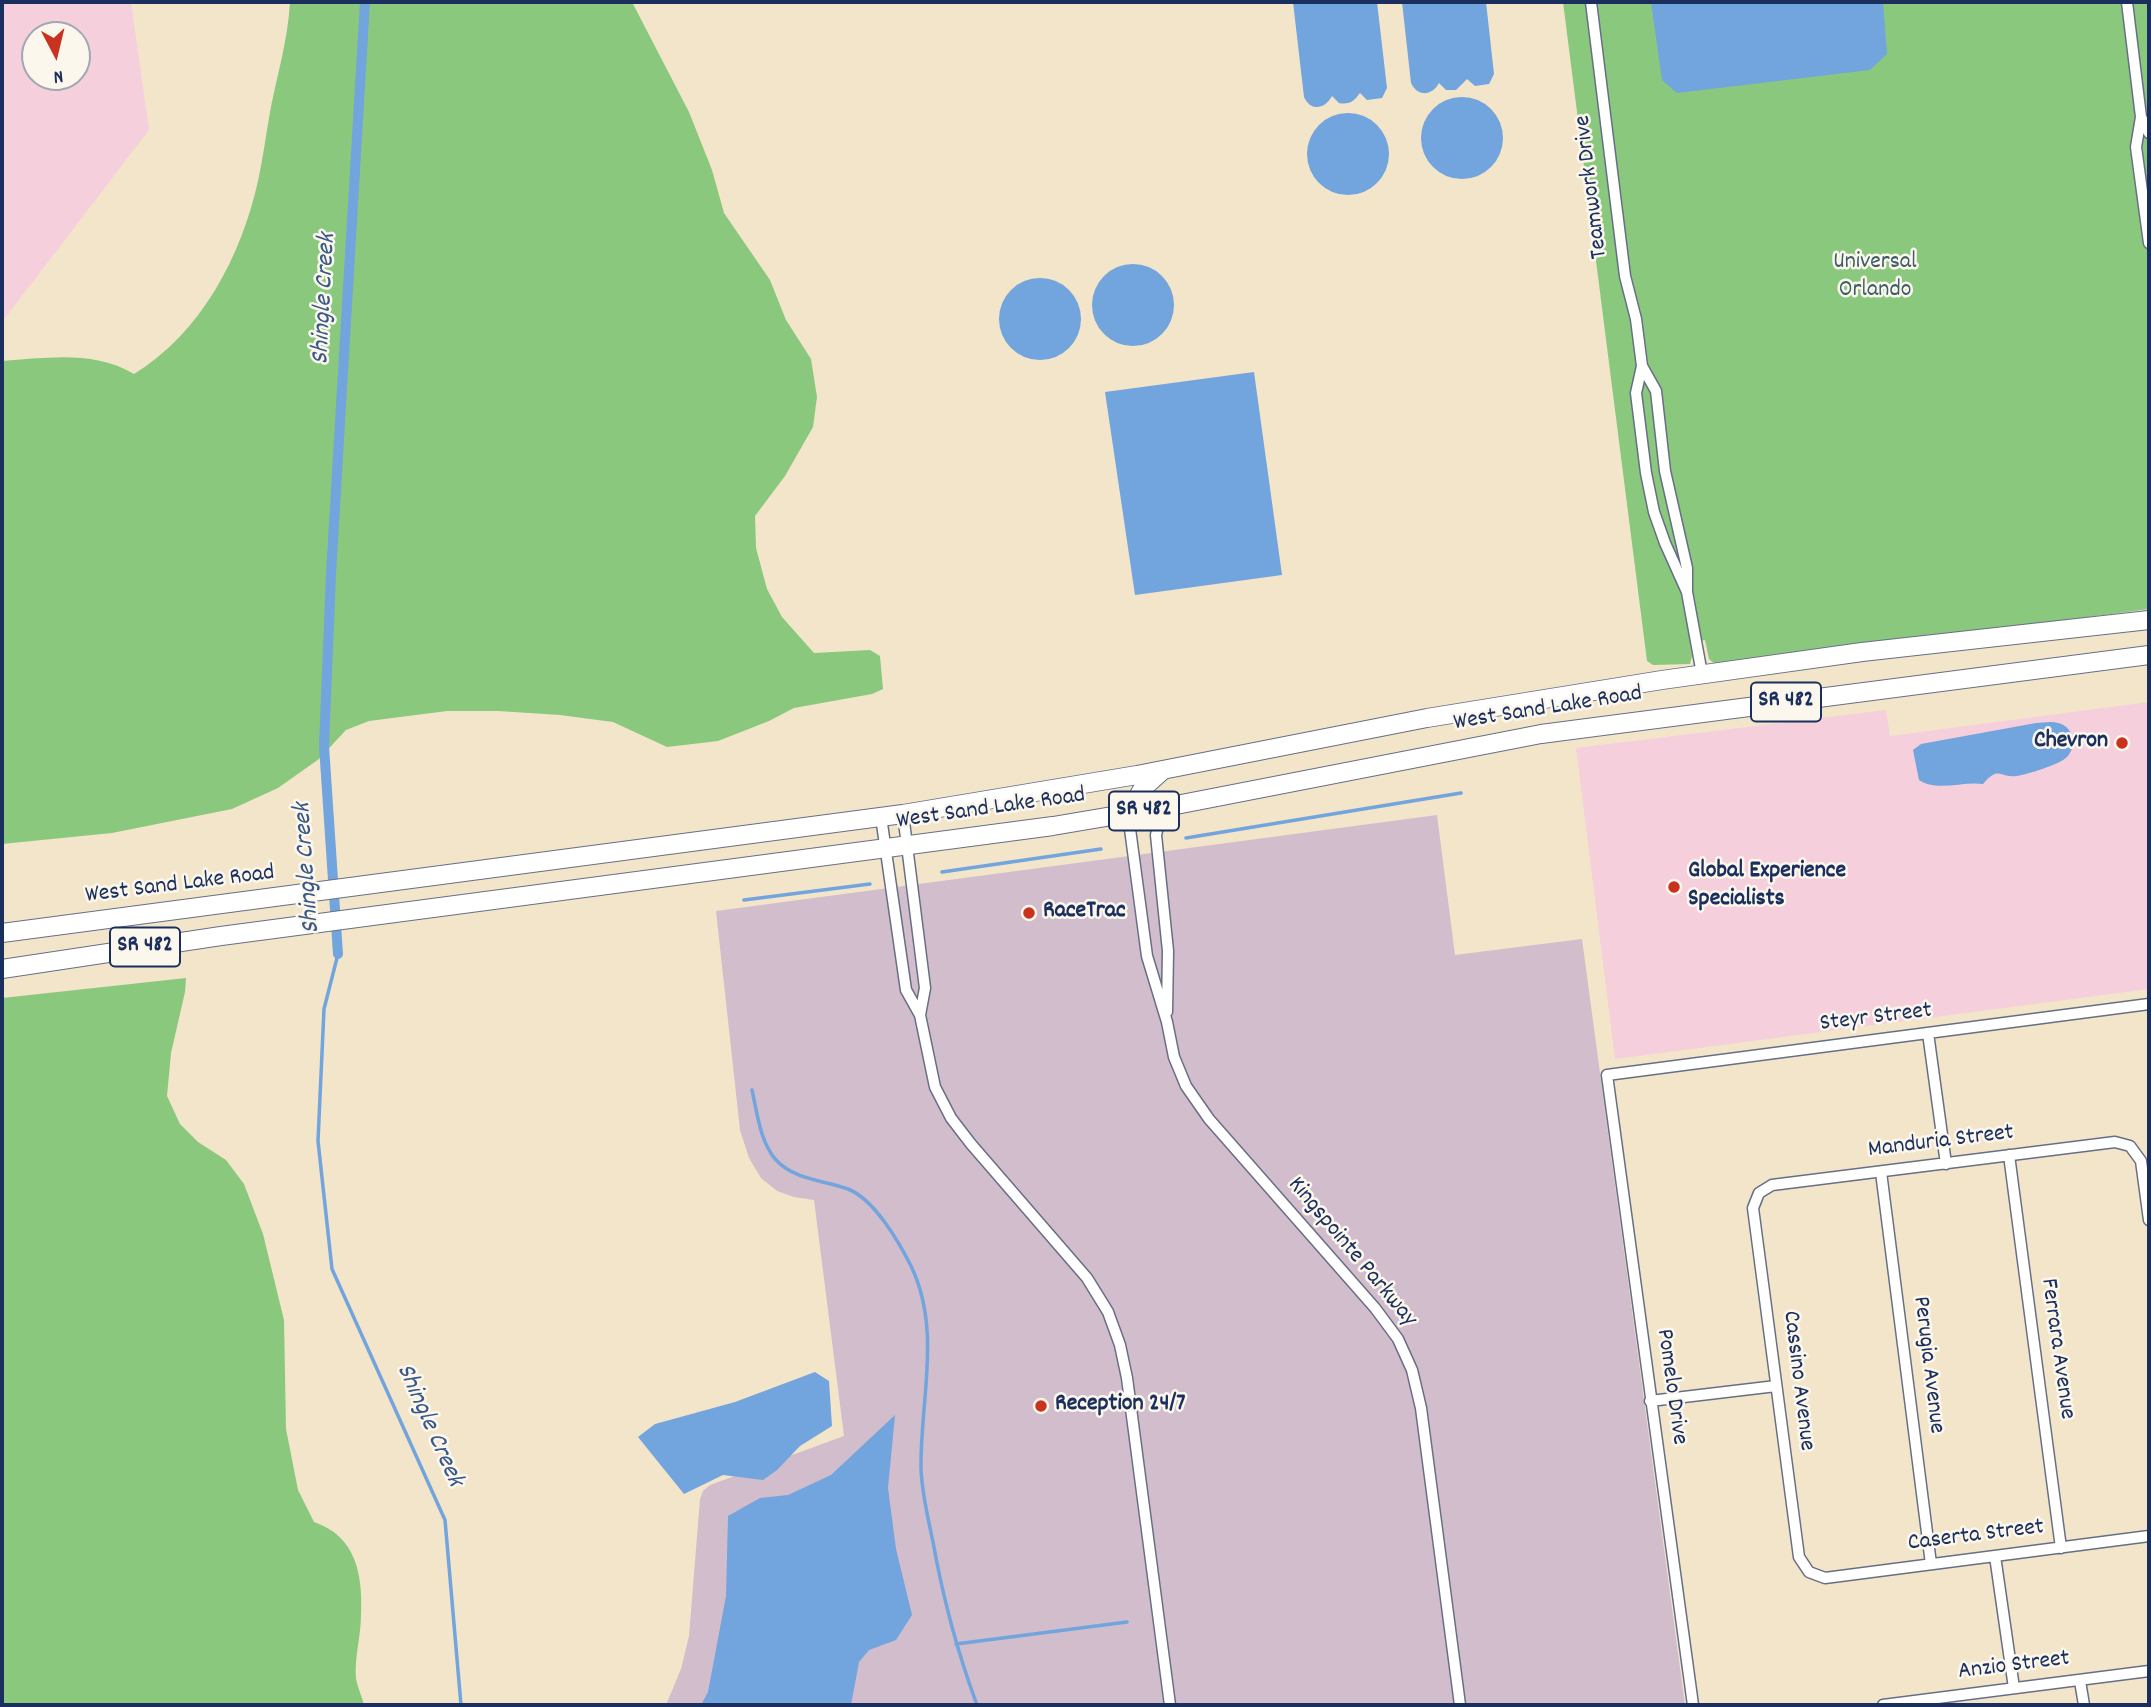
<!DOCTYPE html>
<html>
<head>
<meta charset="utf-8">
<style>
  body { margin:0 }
  #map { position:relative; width:2151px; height:1707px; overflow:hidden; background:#f3e5ca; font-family:Dekko,sans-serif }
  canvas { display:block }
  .frame { position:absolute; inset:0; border:4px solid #1b2f5e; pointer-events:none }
  .north { position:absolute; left:21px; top:21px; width:70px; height:70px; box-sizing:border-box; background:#fbf7ec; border:2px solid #a1a7b3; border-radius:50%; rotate:173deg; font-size:19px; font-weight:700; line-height:28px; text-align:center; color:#1b2f5e }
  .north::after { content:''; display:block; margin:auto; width:24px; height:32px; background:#c8321e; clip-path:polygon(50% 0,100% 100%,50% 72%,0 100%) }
</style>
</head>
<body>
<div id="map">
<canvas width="2151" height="1707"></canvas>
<div class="frame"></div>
<div class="north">N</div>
</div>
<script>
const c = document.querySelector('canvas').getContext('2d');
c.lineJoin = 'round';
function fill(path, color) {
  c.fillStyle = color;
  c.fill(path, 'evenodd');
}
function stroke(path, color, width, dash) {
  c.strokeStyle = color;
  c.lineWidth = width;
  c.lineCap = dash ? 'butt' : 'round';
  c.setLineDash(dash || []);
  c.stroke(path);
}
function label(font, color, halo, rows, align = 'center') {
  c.font = font + ' Dekko,sans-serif';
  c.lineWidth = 5;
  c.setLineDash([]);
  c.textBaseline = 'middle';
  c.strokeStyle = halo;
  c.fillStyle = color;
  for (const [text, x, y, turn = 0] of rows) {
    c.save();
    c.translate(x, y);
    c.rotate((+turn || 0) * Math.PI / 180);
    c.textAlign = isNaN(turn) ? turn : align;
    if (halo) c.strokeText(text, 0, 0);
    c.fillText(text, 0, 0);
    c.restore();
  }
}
fill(new Path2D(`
  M2 2H131L149 130 2 322ZM35 35H77V77H35Z
  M2149 702V989L1615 1059 1576 748 1886 710 1890 736Z`), '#f5cfdb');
fill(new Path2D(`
  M1437 815 1455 955 1582 939 1685 1705H666L681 1669 689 1636 700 1499 703 1491 710 1485 844 1436 814 1200 794 1197 777 1191 761 1178 749 1158 740 1130 716 911Z`), '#d1bdcc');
fill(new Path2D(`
  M290 2H632L689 112 712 170 724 213 770 280 786 320 811 359 817 397 813 427 785 476 755 516 756 548 767 589 782 617 814 653 870 650 880 656 883 689 872 694 794 708 769 721 718 741 667 747 613 722 560 715 498 711H447L369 721 346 730 319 759 278 788 232 809 112 833 2 844V361C47 358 94 350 134 374 201 333 241 257 258 181 263 158 266 135 270 112 277 75 288 40 290 2Z
  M1563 2H2149V609L1724 665H1716L1709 659 1705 640 1690 642 1692 656 1690 664 1653 665 1647 661Z
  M186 978 185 992 171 1053 167 1096 180 1124 198 1142 226 1160 244 1184 263 1234 284 1320 286 1429 298 1490 314 1522C356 1536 363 1575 361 1615 361 1636 354 1658 356 1679 358 1688 362 1697 364 1705H2V998Z`), '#8ac87e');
fill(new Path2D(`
  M1293 2H1377L1387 88 1382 98 1367 100 1360 93C1354 101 1350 105 1339 103L1332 96C1325 109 1311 112 1304 97Z
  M1402 2H1486L1494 74 1489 84 1475 86 1467 79 1456 90H1446L1439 83C1433 95 1418 98 1411 83Z
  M1651 2H1883L1887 54 1870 70 1677 93 1662 80Z
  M1421 138a41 41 0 1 1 82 0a41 41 0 1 1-82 0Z
  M1307 154a41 41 0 1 1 82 0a41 41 0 1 1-82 0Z
  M1092 305a41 41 0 1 1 82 0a41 41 0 1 1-82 0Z
  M999 319a41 41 0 1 1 82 0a41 41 0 1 1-82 0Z
  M1254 372 1282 575 1135 595 1105 392Z
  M2036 723C2043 723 2051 721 2058 723 2074 726 2077 747 2067 757 2061 764 2026 775 2016 776 1999 778 1999 765 1983 784 1963 781 1936 792 1919 780L1913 750 1921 744Z
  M815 1372 829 1381 832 1426 800 1446 777 1470 763 1480 723 1475 684 1494 638 1437 655 1424 735 1402Z
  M895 1415 888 1488 896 1549 912 1615 896 1640 869 1650 859 1662 851 1705H701L708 1692 726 1596 728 1516 760 1498 788 1495 831 1475Z`), '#72a4dd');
stroke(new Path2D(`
  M1186 838 1461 793
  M942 872 1101 849
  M744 900 870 884
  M338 954 324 1009 318 1141 332 1269 445 1520 461 1705
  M752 1090C757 1112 760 1142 776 1160 795 1180 823 1180 848 1189 874 1199 899 1242 911 1266 942 1330 920 1400 921 1469 922 1494 928 1518 933 1542 943 1598 957 1651 977 1705
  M956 1644 1127 1622`), '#72a4dd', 3.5);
stroke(new Path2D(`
  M338 954 324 746 331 574 365 2`), '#72a4dd', 10);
const minor = new Path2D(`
  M1591 2 1625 276 1636 319 1642 366 1636 393 1646 473 1654 512 1665 543 1687 592
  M2127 2 2141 117 2136 147 2149 243
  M2141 117 2149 133
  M1642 366 1656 391 1665 471 1687 568V592L1702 674
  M903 814 925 988 920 1015
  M1128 814 1147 956 1167 1022 1174 1057 1186 1086 1209 1119 1375 1308 1398 1339 1412 1370 1421 1408 1460 1705
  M881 817 906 990 920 1015 935 1087 951 1118 971 1144 1087 1278 1108 1312 1120 1345 1127 1378 1170 1705
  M1167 1012 1168 951 1156 835 1159 822 1171 806
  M1928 1033 1946 1164
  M2009 1155 2061 1548
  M1881 1172 1931 1564
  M2149 1220 2141 1161 2130 1146 2115 1142 1772 1185 1759 1193 1753 1208 1799 1557 1809 1572 1825 1578 2149 1536
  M1650 1401 1776 1386
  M1995 1556 2014 1688
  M2080 1681 2084 1705
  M1693 1705 1607 1075 2149 1004
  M1883 1705 2149 1671`);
const primary = new Path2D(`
  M1128 814 1143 788 1163 770
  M2 933 903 814 1137 775 1427 718 1662 680 1862 652 2149 620
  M2 969 221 936 1053 826 1171 806 1541 734 2149 655`);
stroke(minor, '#676f84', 13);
stroke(primary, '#676f84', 20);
stroke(minor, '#fff', 10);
stroke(primary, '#fff', 18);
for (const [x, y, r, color] of [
  [2122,743,7,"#c8321e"],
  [1674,887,7,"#c8321e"],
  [1029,913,7,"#c8321e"],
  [1041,1406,7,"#c8321e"]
]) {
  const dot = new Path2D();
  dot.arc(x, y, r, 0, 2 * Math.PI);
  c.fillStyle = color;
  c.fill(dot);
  stroke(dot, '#fbf7ec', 2.5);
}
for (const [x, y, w] of [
  [1786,702,70],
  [1144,811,70],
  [145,947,70]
]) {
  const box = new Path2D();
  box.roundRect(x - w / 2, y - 19.5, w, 39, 5);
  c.fillStyle = '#fbf7ec';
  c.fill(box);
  stroke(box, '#1b2f5e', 2);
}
label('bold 23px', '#1b2f5e', null, [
  ["SR 482",1786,702],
  ["SR 482",1144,811],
  ["SR 482",145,947]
]);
label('24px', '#1b2f5e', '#fbf7ec', [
  ["Teamwork Drive",1593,187,-97],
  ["West Sand Lake Road",1548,710,-9],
  ["West Sand Lake Road",991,810,-8],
  ["West Sand Lake Road",180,886,-7],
  ["Steyr Street",1876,1019,-7],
  ["Manduria Street",1941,1143,-7],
  ["Kingspointe Parkway",1351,1253,50],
  ["Ferrara Avenue",2056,1349,82],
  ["Perugia Avenue",1927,1365,83],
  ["Cassino Avenue",1797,1381,83],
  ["Pomelo Drive",1670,1387,82],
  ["Caserta Street",1976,1537,-7],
  ["Anzio Street",2014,1667,-7]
]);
label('24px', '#3c5d68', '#fbf7ec', [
  ["Universal",1875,264],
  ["Orlando",1875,292]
]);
label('bold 24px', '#1b2f5e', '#fbf7ec', [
  ["Chevron",2108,743,"right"],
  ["Global Experience",1688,873],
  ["Specialists",1688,901],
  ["RaceTrac",1043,913],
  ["Reception 24/7",1055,1406]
], 'left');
label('italic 26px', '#39588a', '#fbf7ec', [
  ["Shingle Creek",326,299,-87],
  ["Shingle Creek",309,868,-94],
  ["Shingle Creek",428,1426,66]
]);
</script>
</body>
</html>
